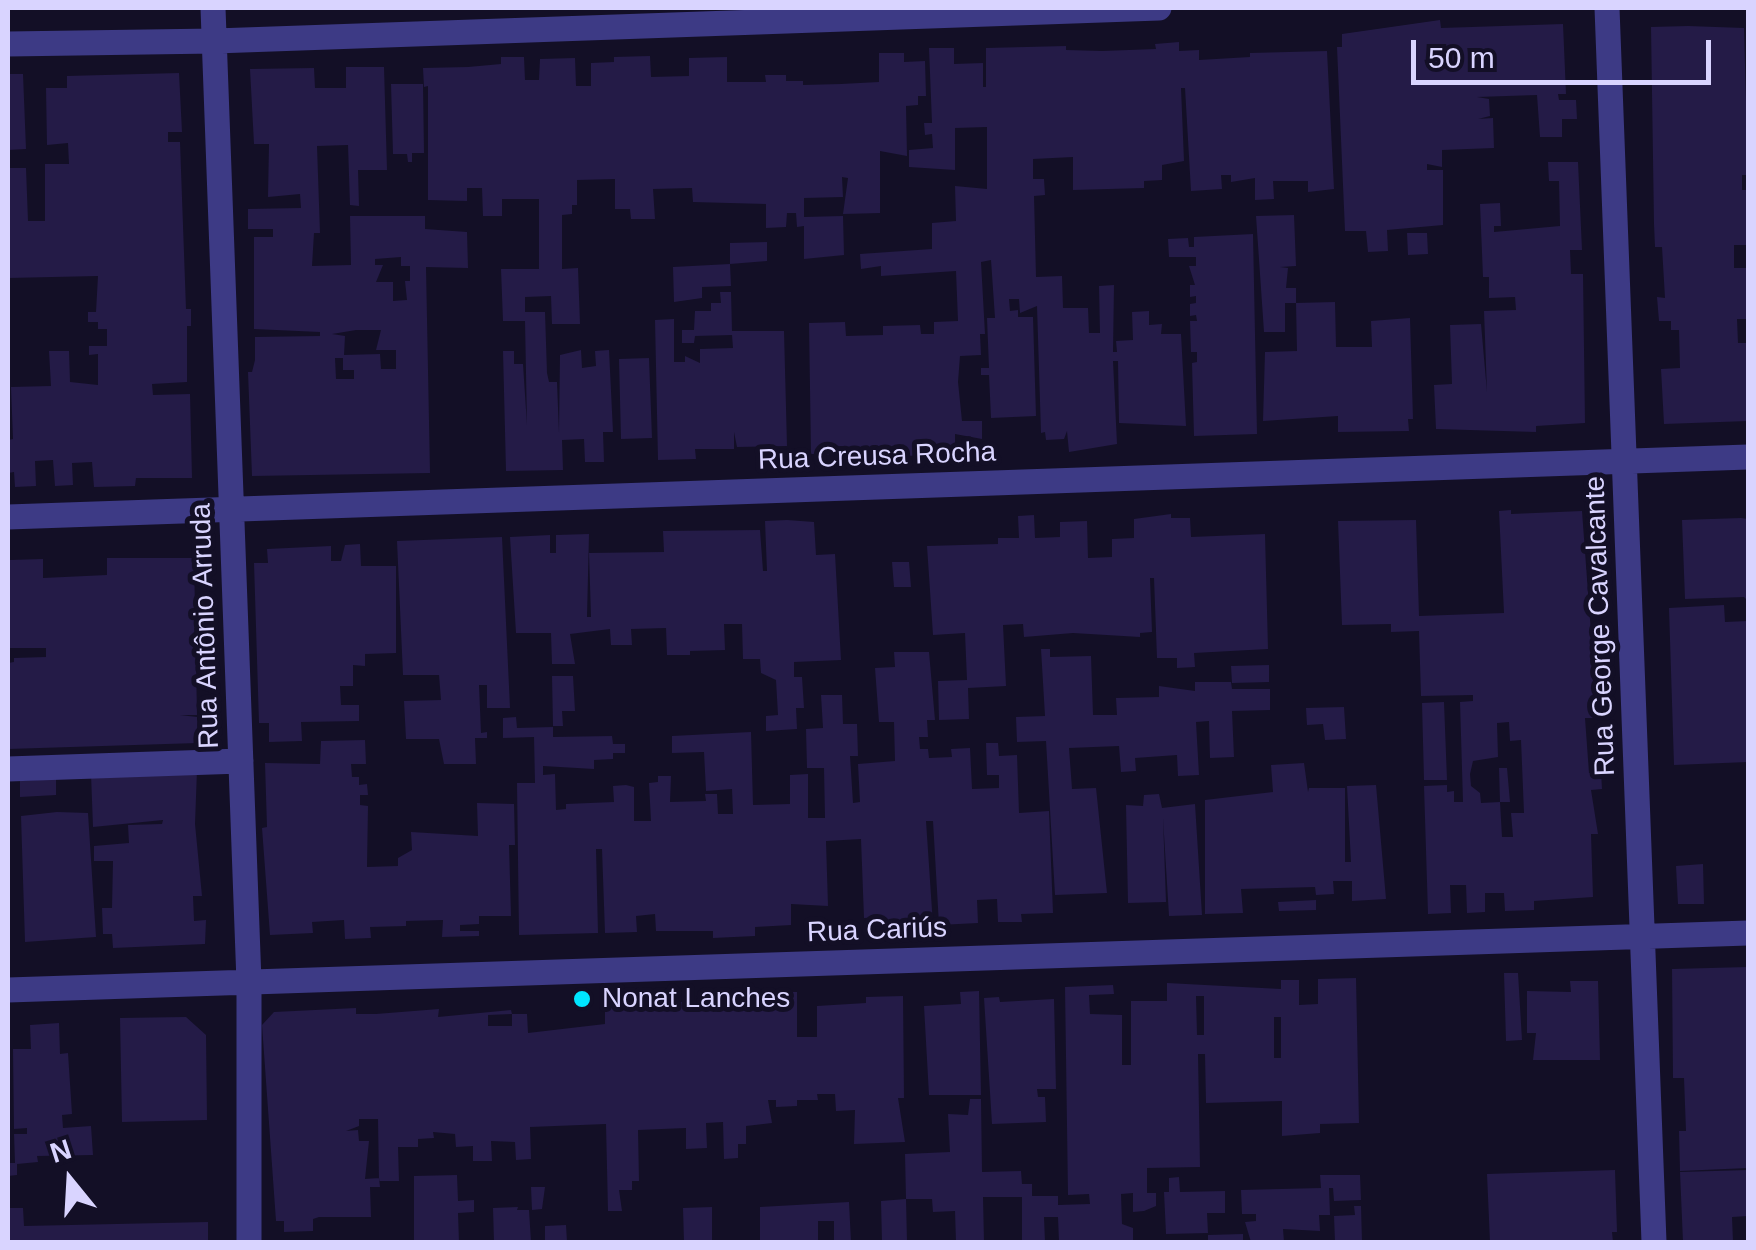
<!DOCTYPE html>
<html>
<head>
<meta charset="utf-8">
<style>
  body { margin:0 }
  #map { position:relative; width:1756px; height:1250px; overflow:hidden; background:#130f26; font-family:Arial,sans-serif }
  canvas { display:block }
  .frame { position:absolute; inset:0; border:10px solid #d9d4ff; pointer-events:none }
  .north { position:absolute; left:20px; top:1130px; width:100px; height:100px; -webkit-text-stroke:8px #130f26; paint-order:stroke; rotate:342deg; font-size:28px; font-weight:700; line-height:40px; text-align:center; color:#d9d4ff }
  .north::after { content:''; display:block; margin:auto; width:35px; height:45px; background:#d9d4ff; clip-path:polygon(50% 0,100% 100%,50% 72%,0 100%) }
  .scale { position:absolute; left:1411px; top:40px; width:300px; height:45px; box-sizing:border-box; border:5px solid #d9d4ff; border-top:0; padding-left:12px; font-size:30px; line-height:35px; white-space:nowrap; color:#d9d4ff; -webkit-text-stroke:8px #130f26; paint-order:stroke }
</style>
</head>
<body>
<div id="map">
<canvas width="1756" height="1250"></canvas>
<div class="frame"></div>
<div class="north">N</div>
<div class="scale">50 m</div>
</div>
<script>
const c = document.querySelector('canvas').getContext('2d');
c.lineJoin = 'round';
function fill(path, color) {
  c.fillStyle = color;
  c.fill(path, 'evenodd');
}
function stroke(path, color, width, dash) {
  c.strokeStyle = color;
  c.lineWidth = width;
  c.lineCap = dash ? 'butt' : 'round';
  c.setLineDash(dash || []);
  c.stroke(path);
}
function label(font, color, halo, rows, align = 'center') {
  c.font = font + ' Arial,sans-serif';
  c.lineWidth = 10;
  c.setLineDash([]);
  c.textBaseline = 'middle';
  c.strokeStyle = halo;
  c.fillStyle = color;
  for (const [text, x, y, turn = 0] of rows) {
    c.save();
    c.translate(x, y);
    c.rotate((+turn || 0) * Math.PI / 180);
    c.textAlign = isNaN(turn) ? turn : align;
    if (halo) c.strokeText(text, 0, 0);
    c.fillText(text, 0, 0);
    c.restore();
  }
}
fill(new Path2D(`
  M1440 20 1441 28 1563 24 1566 94H1558L1559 100H1576L1577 119H1562V137H1540L1537 95 1477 97 1489 99 1490 116 1478 119 1493 118 1494 148 1442 150V167L1427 164V170H1443V225L1387 230 1388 251 1368 252 1366 231H1345L1337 47H1342V34Z
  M1688 26 1744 28 1748 175H1742V190H1748V245H1734V268H1748V319H1737L1738 343H1748V421L1664 424 1661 369 1680 368 1679 330H1671V321H1659L1657 297 1665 298 1662 247H1655L1654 224 1651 27Z
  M1179 42V51L1199 50V60L1250 57V53L1327 51 1334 189 1308 192V181H1273L1274 199 1255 200V178L1231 182V175H1221L1222 189 1191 191 1185 88H1181L1184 161 1162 165V180L1144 181V188L1073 190V157L1033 159V179H1044L1045 195 1034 196 1036 277 1062 276 1063 308H1088L1089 333H1100L1099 286 1114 285 1113 352H1117L1116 341 1133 340 1132 312 1149 311V325L1162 324 1161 334H1181L1186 426 1119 423 1118 361H1113L1117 444 1069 452 1067 431 1064 439 1046 440 1045 432 1041 433 1037 306 1020 313 1019 299H1009L1010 311 1018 310V317H1033L1036 416 991 418 989 375H981V368H989L987 318H995L991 260 981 262 985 334H980L981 355 960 356 958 382 962 421H982V439L955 434V450L926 451V456L811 454 809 323 845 322 846 336 883 335V326L920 325 921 334H934V322L958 321 956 271 881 276V266L861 269 860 254 932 249V223L956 221 955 186 987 189V127L955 128V170L909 167V150L933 148 932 134 925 135 924 123H932L929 48H954V64L983 63V87H986V48L1066 46V50L1102 51 1156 49 1155 44Z
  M879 53H904V62L925 61 926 96H918V105L906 106 907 156 880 151V213L843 214 848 178 842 177 843 197 804 198V217L843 216 844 255 804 259V226L797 227 796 213H787L786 227 766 228V204L693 202 692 188 653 189 655 219H631L630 209H615V179L577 180V205H572V214L562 215V269L578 268 580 324H552L551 296 525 297V312H545L547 373 549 382H557L559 433 560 355 581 350 582 368 596 366 595 351 609 350 613 432H603L604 462H585L584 439 562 440 563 470 506 471 503 351H514V364H523L527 425 525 321H503L501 269H539V199H502V216H483L482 188H467V201L428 200V86L424 87 423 68 468 67 501 64V57H524L525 80H539L540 59 575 58 576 86H591V63L614 62V57L650 56 651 77 689 76V58L727 57V82H766L765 75H786V81H803V85L841 84 879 82Z
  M346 67H384L387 170H358L359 206 350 205 348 145 317 146 320 233H314L312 266 351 265 350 216H425V229L467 232 468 268 426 267 430 473 252 476 248 372H252L255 360V337L320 336V332L254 329V237H273V229H248V209L301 208 300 194 268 197 269 144H254L250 69 314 68 315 88H346ZM401 257V266H410V281H405L407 300 393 301V282H376L383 265H375V259ZM356 330H381L376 350H396V369H381L380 354 344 355 345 336 332 334ZM335 358H343V370H354V379H336Z
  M179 73 182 132H168V142H180L186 309H191V326H187V382L152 384 153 395 190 394 192 478H136L135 486 94 487 92 462 72 463 73 485 55 486 53 460 35 461 36 486 15 487 14 472 8 473V440L13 439 11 387 51 386 49 351H69L70 382 98 385V354L89 355V346H107V329H98V322H88V312H96L98 276 8 278V168H26L28 221H45V164H69L68 143 47 145 46 88H67V76Z
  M8 74H23L26 149 8 150Z
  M391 84H423L424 153H412V162H408L407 154H393Z
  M1548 162H1578L1582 250H1570L1571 274H1583L1585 423 1536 426V432L1436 429 1434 385 1452 384 1450 325 1481 324 1487 392 1484 311 1516 310 1515 297 1489 298V277H1483L1480 204 1500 203 1501 226H1494V232L1560 226 1559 181H1549Z
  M1294 215 1296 266 1280 267 1288 268 1286 288H1296V303H1285V332H1264L1256 216Z
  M1407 233H1427L1428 254 1408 255Z
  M1253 234 1257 434 1194 436 1192 363 1197 362V352H1191L1190 321H1197L1196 315 1190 316V304L1196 303V296L1190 297V285H1195L1189 266H1196V257H1169L1168 239 1188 238 1189 247H1194V237Z
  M767 242V261L730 264V243Z
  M730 264 731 286 702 287V298L674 302 673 267Z
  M720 292H731L732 331H784L787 446 737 447 734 432V449H695L696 459 658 460 655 320 674 319V362H685V356L700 363V349L733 348 732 335 695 336 694 343H682V330H694L695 311H711V303H721Z
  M1335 302 1336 347H1372L1371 321 1410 318 1413 419H1408L1409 431 1338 432V416L1263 421 1265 352 1297 351 1296 303Z
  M649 358 652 438 621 439 619 359Z
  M1511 510V514L1582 511 1593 660V718H1585L1589 773 1601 772 1602 789 1591 790 1598 834H1591L1593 897 1534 901V910L1505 911 1504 893H1485V912L1467 913 1466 885H1450L1451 913 1428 914 1424 786 1447 785V792L1454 791V802H1463L1460 702 1473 701V695L1421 696 1419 631 1391 632V624L1342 625 1338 521 1416 520 1419 616 1504 613 1499 511ZM1509 722 1510 741 1521 740 1524 813H1511L1513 837H1502L1500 802H1510L1507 768H1499L1500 802 1481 803 1480 793 1471 786 1470 774 1473 761 1498 757 1497 723Z
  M1171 514V518H1190L1191 537 1265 534 1268 649 1194 653 1195 667 1177 668V658H1157L1154 578H1150L1152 632 1140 633V637L1073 633 1024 637 1023 624 1003 625 1006 686 968 688 969 719 939 720 938 681 967 680 965 633 933 635 927 546 998 544V538H1019L1018 516 1034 515 1035 538 1060 537V522L1087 521 1088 558 1112 557V539L1134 538V519Z
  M1741 518 1748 519V601L1744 597 1685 599 1682 520Z
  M787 520 814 522 816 555 835 554 841 660 794 662V677H802L804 708H796L797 729 766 731V716L778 715 776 680 761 673 760 659H743L742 624H724L725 650 690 651V655H667L666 628 631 629 632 645H611L610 629 570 634 575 664H552L551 633H516L510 537 550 535V553H556V535L589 534 587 617H591L589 553 664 552 663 531 760 530 763 571H767L765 521Z
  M502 537 510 708H487V685H479L481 733 487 732V738H475L476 764H444L439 739H406L404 701 441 700 439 675H403L397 541Z
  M360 544 361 566H396V653L365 654V666L353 665V686H340L341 705H359V721L301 722 302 741 269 742V723H259L254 563H268L267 549 331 546V561H341L345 545Z
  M107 558H194L197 715H180L197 717 198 743 8 749V663L14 662V658L46 657V648H8L10 560 43 559V578L107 575Z
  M892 562H909L911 587H894Z
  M1724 605 1725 622 1748 621V762L1674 765 1669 608Z
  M1041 649H1050V657L1091 656 1093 715H1117L1116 698 1159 697V686L1195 691V682H1231L1232 689H1270V710L1232 711 1234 757 1210 758 1209 721 1196 722 1199 775 1178 776 1177 755 1135 758 1136 771 1121 772 1119 746 1069 748 1072 789 1096 788 1107 893 1055 895 1046 741 1017 742 1016 717 1045 716Z
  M894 652H929L935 720H927L928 737H919L920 749H928L929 758 952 757 951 749 970 748 972 789 999 788V775H987L986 743H998L999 756 1017 755 1019 813 1049 811 1053 913 1021 914 1022 922H998L997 899 977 900 978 923 939 925 933 821H926L933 925 884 926V917L864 918 861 839 826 841 828 906 791 904V925L755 927V936L713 938V931H656L655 914 636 916 637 932 605 933 602 849H596L598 933 519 935 517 783H535L534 737 503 738V718L516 717 517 728 553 727V737L612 736 613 744H625V753H613V759L594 760V769L543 766V775L555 774 556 810 566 809V804L614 802 613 786 626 785 634 787V821H651L649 783 658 782V776H671L670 802 706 801 705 794H717L718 814H733L732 789 706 791 704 752 672 753V736L751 732 753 805 790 804V775L808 774V818H825L824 768H807L806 729 823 728 821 695H842L843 724H857L858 756H850L853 803 860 802 858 764 895 761 894 722H879L875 668 895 667Z
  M1269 665V682L1232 683 1231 666Z
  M552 676H573L575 711H562L563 726H553Z
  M1444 702 1447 780H1424L1422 703Z
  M1344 707 1346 739 1325 740 1323 724 1307 725 1306 708Z
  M365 740 366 764H351L352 777H359V785L367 784 368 795H360V805L368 806 367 867 398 866V858L412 850 411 832 478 836 477 803 514 804 515 845H509L511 916H479V924L460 925V931H479V936L442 937 443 920 406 921V926L370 927 371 938 345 939 344 920 312 922 313 933 270 935 262 828 267 827 265 763 320 764 321 741Z
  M1304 763 1308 792 1309 788H1345V862H1351L1347 786 1376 785 1386 899 1352 901V881H1333L1334 894 1316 895 1315 887 1241 889 1243 913 1205 914V800L1273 792 1271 765Z
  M197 770 195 824 202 896H193L194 921 206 920 205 944 113 948 112 934H103L102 908H112L113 861H94V846L129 843 128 825 162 824 163 820 93 827 91 774Z
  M56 779V795L20 797V781Z
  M1159 794 1162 808 1195 804 1202 915 1169 916 1163 818 1166 902 1128 903 1126 805 1143 806 1144 795Z
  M57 812 88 813 96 937 25 942 21 816Z
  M1703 864 1704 904H1678L1676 866Z
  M1316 900V910L1279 911 1278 902Z
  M1748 967V1168L1680 1171 1679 1131H1686L1684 1078H1673L1672 969Z
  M1504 973H1518L1522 1040 1506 1041Z
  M1356 978 1359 1123 1320 1124V1133L1282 1136V1101L1206 1103 1205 1054H1198L1200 1167 1147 1168V1193H1156V1206L1144 1211 1133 1212V1193L1121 1194 1122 1224 1133 1228V1242H1059L1058 1217H1044L1045 1242H1022V1197H983L984 1242H956L955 1211 933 1212 932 1199H906L905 1154 950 1152 948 1114 968 1115 970 1099H981L982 1172 1021 1171 1022 1184H1032V1196H1058V1205L1090 1204 1089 1194 1068 1195 1065 987 1113 985 1114 994 1089 995 1090 1014 1122 1015V1065H1131V1001H1167V983L1281 989V980H1299V1005L1318 1004V979ZM1196 996H1204V1035H1197ZM1274 1017H1281V1058H1274Z
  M1570 981H1598L1600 1060H1533L1536 1033H1527V991L1571 992Z
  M979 991 981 1095H929L924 1006 961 1004 960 992Z
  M757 992H797V1037H817V1006L866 1003V997L903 996 904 1098H898L905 1142 854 1144 855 1110 836 1111 835 1094H817L818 1100H797V1106L776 1107V1100H768L772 1123 746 1126V1144H738V1158L724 1159 723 1122 706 1123 707 1148 686 1149V1128L638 1130 639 1181H632V1190H619L622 1211H608L606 1124 530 1127 531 1159 516 1160 515 1142 491 1141 492 1161H473V1146L456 1147 455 1134 433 1132 434 1138 418 1139V1147H398L399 1181H379L378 1119H359V1126L346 1131 358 1130 359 1141H369L365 1179 379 1178 380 1187H370L371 1217H319L313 1219V1231L284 1232V1221H276L262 1025 274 1012 356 1008V1014H376L439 1009 438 1017 511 1010 512 1014 488 1015V1026H512V1014H527L528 1033 605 1024V1002H681L757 996Z
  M999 997 1000 1002 1054 999 1056 1089H1037L1038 1097H1045L1046 1122 992 1124 984 998Z
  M186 1017 206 1035 207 1120 122 1122 120 1018Z
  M59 1023 60 1054 68 1053 72 1114 62 1115 63 1128 91 1126 93 1155 37 1156 38 1162 17 1164V1175L8 1176V1163H15L14 1134H27V1128L14 1129 13 1049H31L30 1025Z
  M1615 1170 1617 1232H1612L1613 1242H1490L1487 1174Z
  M1748 1170V1216L1732 1217 1733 1242H1683L1680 1172Z
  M457 1175 458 1201 474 1200V1212L458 1213 459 1242H414V1176Z
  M1320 1175H1360L1361 1200 1334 1201 1333 1188H1329L1330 1215H1319L1320 1231 1283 1229 1284 1242H1251L1245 1222 1256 1221V1214H1242L1241 1190 1321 1188Z
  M1179 1177 1180 1192 1225 1191V1213H1207L1208 1233 1166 1234 1164 1192H1169V1178Z
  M531 1187H545L542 1209 532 1210Z
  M906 1199 907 1242H882L881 1201Z
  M849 1202 851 1242H834V1221H818V1242H760V1207Z
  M1354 1206H1361L1362 1242H1335L1334 1216 1355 1215Z
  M518 1207 517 1210H529L531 1242H494L493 1208Z
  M712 1207V1242H684L683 1208Z
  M8 1208H23L24 1226 208 1222V1242H8Z
  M566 1225 567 1242H545V1226Z
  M1243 1234V1242H1208V1235Z`), '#241b47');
stroke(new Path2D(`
  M213 8 249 982V1242
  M1607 8 1654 1242
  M8 44 215 41 1159 8
  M8 517 1748 457
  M8 769 241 761
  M8 990 1748 933`), '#3d3a85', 25);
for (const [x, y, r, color] of [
  [582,999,10,"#00e5ff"]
]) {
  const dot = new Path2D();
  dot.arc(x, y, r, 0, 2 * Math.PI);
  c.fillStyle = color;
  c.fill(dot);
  stroke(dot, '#130f26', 4);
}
label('28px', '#d9d4ff', '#130f26', [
  ["Rua Creusa Rocha",877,457,-2],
  ["Rua Antônio Arruda",206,626,-92],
  ["Rua George Cavalcante",1601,626,-92],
  ["Rua Cariús",877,931,-2]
]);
label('28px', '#d9d4ff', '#130f26', [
  ["Nonat Lanches",602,999]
], 'left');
</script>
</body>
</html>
